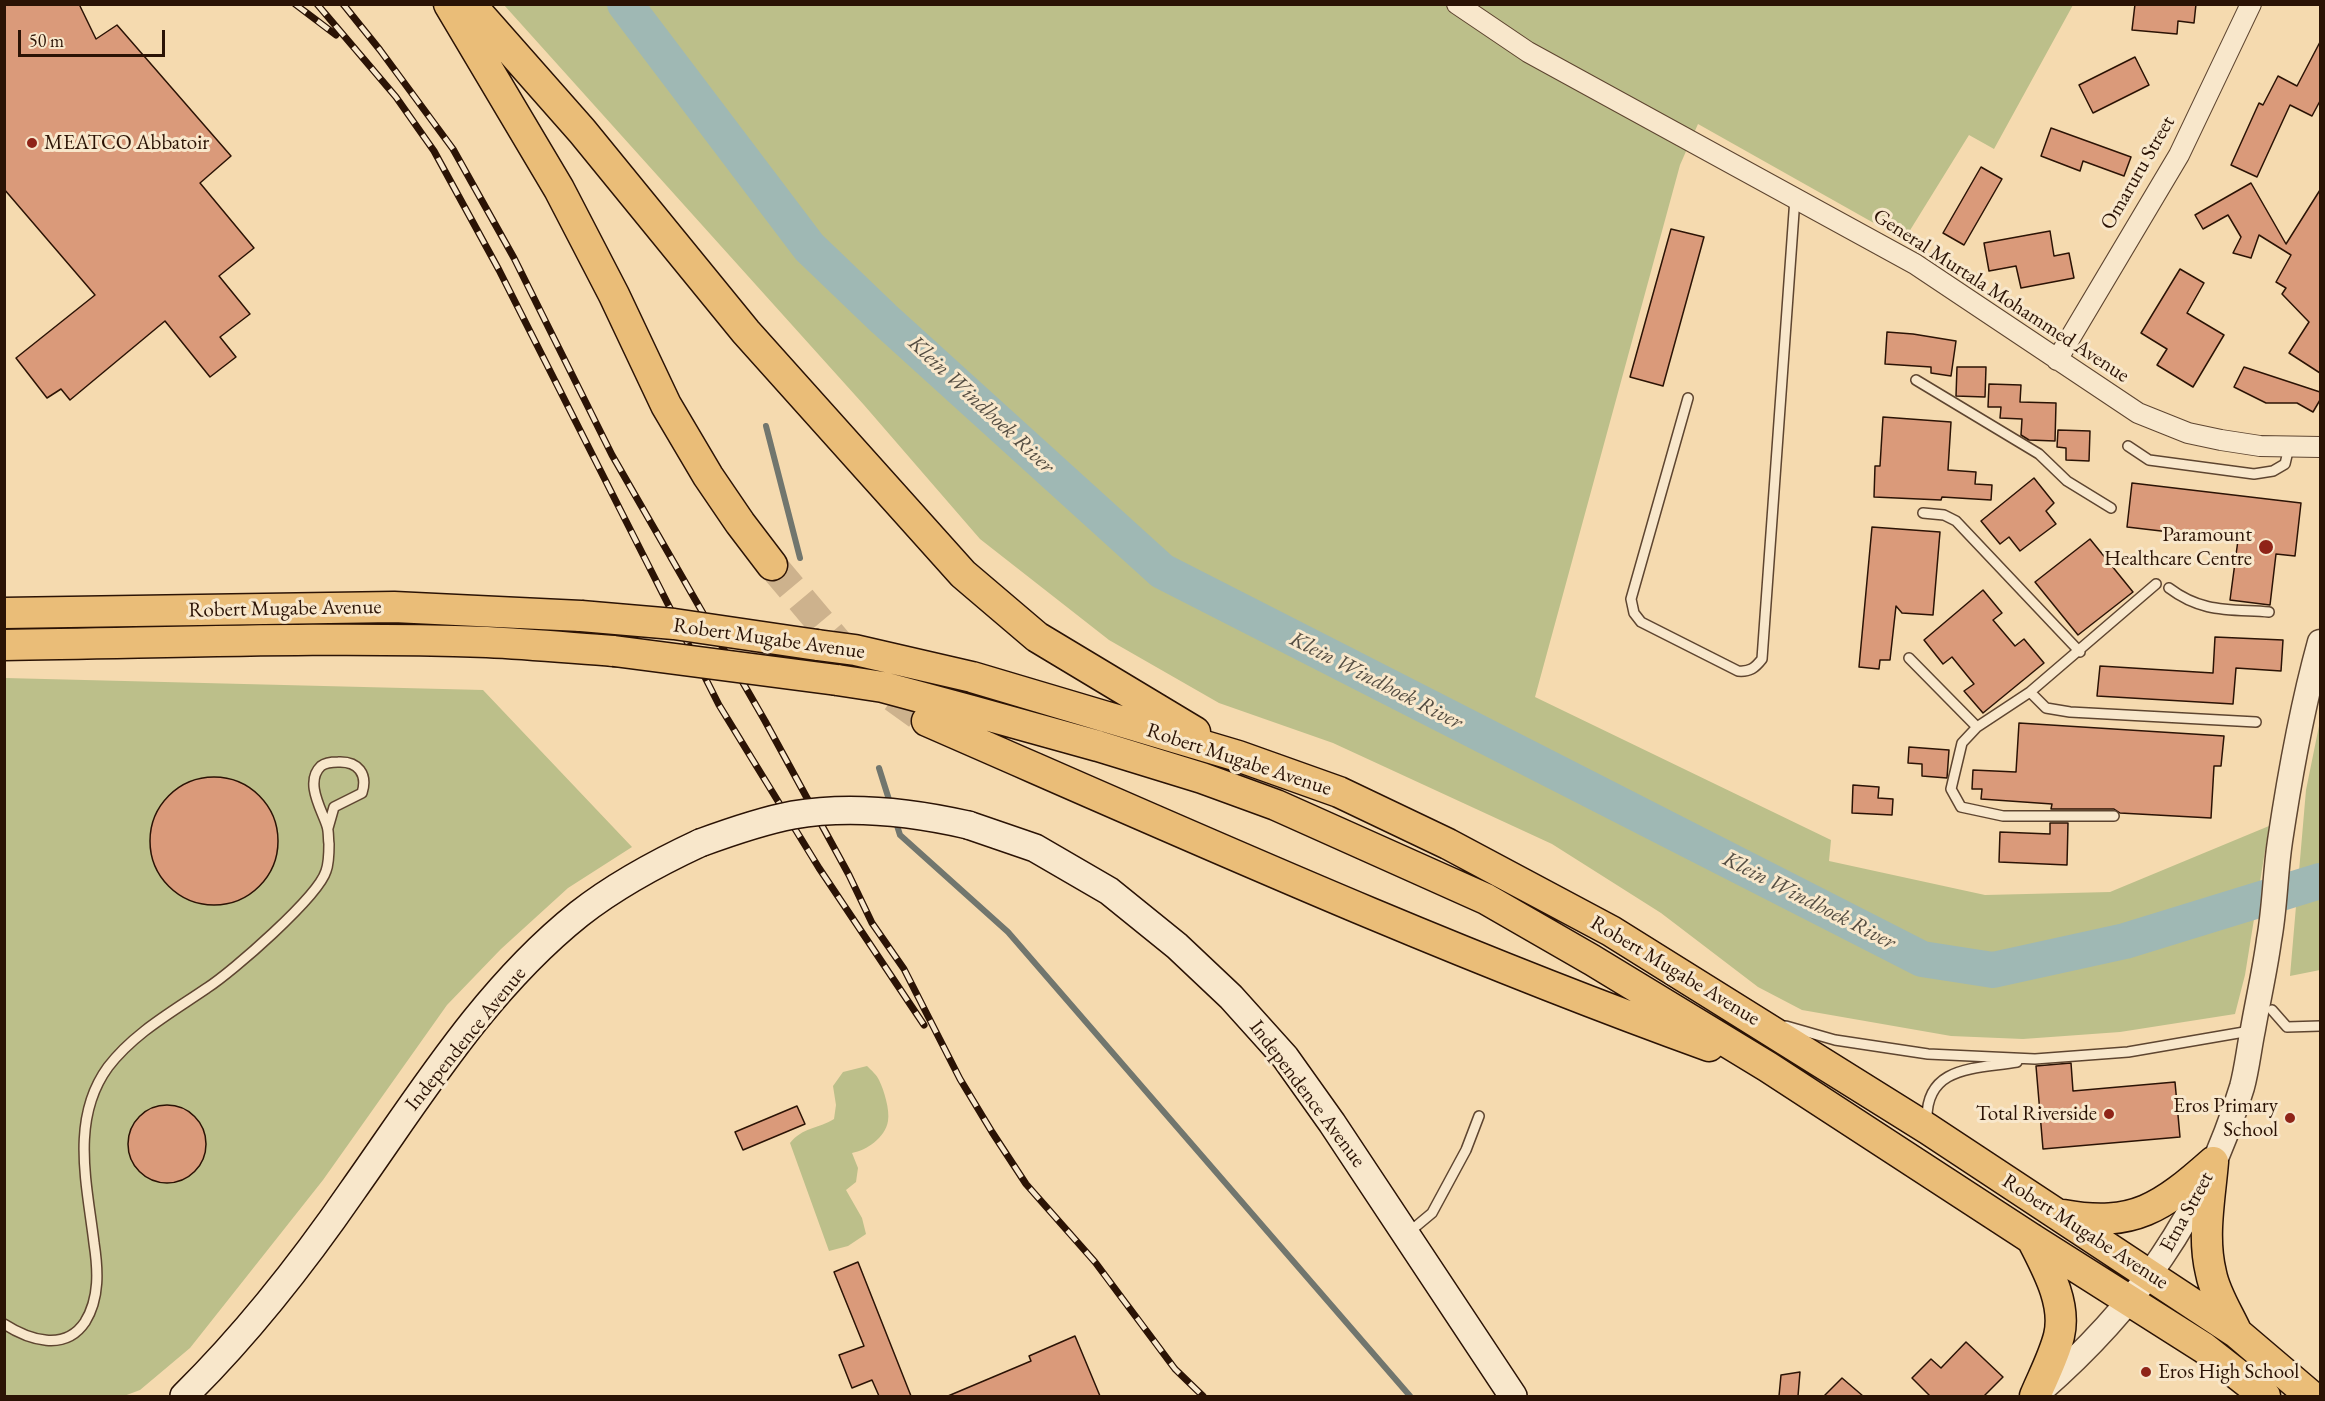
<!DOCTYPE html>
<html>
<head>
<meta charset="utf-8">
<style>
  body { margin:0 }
  #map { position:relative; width:2325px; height:1401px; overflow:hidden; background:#f5daaf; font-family:"EB Garamond",serif }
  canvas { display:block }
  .frame { position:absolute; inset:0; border:6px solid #2b1305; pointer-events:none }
  .scale { position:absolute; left:18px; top:30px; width:147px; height:27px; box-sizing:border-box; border:3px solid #2b1305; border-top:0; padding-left:8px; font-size:18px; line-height:21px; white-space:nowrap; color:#2b1305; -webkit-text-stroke:4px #f8e7cb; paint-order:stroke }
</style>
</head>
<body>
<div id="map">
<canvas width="2325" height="1401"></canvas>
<div class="frame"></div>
<div class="scale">50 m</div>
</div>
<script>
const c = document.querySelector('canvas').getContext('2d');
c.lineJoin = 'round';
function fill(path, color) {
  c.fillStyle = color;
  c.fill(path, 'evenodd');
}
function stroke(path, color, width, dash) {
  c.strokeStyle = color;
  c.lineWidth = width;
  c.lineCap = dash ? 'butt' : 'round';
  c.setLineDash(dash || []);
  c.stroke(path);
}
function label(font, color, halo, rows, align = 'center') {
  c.font = font + ' "EB Garamond",serif';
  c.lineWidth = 6;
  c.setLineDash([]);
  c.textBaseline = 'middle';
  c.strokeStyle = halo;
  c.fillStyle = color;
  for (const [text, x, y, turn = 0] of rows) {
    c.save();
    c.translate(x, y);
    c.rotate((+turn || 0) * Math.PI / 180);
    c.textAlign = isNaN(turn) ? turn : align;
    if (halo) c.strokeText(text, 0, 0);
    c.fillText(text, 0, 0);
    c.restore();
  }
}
fill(new Path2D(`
  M504 5H2073L1994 149 1969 135 1904 240 1698 124 1680 165 1535 697 1831 840 1829 861 1985 895 2110 892 2269 826 2245 975 2235 1014 2120 1032 2023 1039 1951 1036 1802 1010 1758 987 1661 913 1552 844 1333 743 1219 703 1109 640 980 539 864 405Z
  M5 678 483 690 632 847 568 888 501 949 447 1005 323 1180 190 1348 140 1390 124 1396H5Z
  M2320 721V970L2290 976 2306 790Z
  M867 1066C871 1070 877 1075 879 1080 884 1090 890 1110 888 1121 885 1138 867 1150 852 1153L858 1168 856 1182 846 1190 862 1218 866 1234 848 1246 829 1251 790 1143C803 1127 818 1129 834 1119L836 1105 833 1086 843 1072Z`), '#bcbf8a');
stroke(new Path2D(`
  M766 426 800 558
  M879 768 891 806
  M895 819 900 835 1008 932 1410 1396`), '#71766e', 6);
stroke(new Path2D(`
  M625 4 809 247 883 318 1162 571 1922 959 1993 970 2125 941 2320 881`), '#9fb8b4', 36);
const building = new Path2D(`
  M4 4H79L96 39 117 25 231 156 200 183 254 248 219 276 250 314 220 337 236 357 210 377 165 321 70 400 61 389 47 398 16 358 95 295 4 189Z
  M2135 4H2196L2194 23 2178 21 2177 34 2132 30Z
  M2320 42V101L2312 116 2290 105 2257 177 2231 165 2259 103 2263 105 2278 76 2297 86Z
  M2135 57 2149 85 2093 113 2079 85Z
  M2051 128 2131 157 2124 176 2083 161 2080 171 2041 156Z
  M1981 167 2002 179 1964 245 1943 233Z
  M2251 183 2286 244 2320 190V373L2289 353 2309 322 2282 294 2286 288 2276 282 2291 255 2259 235 2251 258 2233 253 2241 237 2228 215 2203 229 2195 215Z
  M1671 229 1704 237 1663 386 1630 377Z
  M2050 231 2054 256 2069 253 2074 278 2021 288 2016 266 1989 271 1984 243Z
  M2180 269 2204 283 2187 313 2224 335 2193 387 2157 365 2167 349 2141 333Z
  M1887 332 1913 334 1956 341 1951 376 1931 373V367L1885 364Z
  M1957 367H1986L1985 397 1956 396Z
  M2244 367 2320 392V400L2313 412 2297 403H2266L2234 387Z
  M1989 384 2021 385 2020 402 2056 403 2055 441 2029 440 2021 435 2022 419 2000 418 2001 407H1988Z
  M1883 417 1951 422 1948 470 1976 472 1975 484 1992 485 1991 500 1942 497 1941 500 1874 497 1875 466H1880Z
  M2058 430 2090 431 2089 461 2066 460V448L2057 447Z
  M2034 478 2054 503 2046 511 2056 524 2020 551 2009 537 2000 544 1981 521Z
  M2132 483 2301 503 2295 556 2276 554 2270 605 2230 600 2238 540 2127 527Z
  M1872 527 1940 532 1933 615 1902 613 1896 606 1890 660H1880L1879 669 1859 667Z
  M2090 539 2133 592 2078 635 2035 582Z
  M1983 590 2002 613 1993 620 2015 646 2024 639 2044 663 1983 713 1964 691 1974 684 1952 657 1943 664 1924 640Z
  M2215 637 2283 640 2281 671 2236 668 2233 704 2097 696 2100 666 2213 673Z
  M2019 723 2224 736 2221 766H2214L2211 818 2120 813 2114 809H2051L2052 804 1981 799 1982 789H1972L1973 770 2016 772Z
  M1909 747 1949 750 1947 778 1922 776V764L1908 763Z
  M150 841a64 64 0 1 1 128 0a64 64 0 1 1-128 0Z
  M1853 785 1879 787 1878 798 1893 799 1892 815 1852 813Z
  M2050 823H2068L2067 865 1999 862 2000 832 2050 834Z
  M2071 1063 2073 1091 2175 1082 2180 1137 2043 1149 2036 1066Z
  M128 1144a39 39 0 1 1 78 0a39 39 0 1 1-78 0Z
  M797 1106 805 1124 743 1150 735 1132Z
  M858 1262 911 1396H879L872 1380 852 1388 839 1355 864 1346 834 1272Z
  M1075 1336 1100 1396H948L1031 1361 1029 1356Z
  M1966 1342 2003 1377 1984 1396H1930L1912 1378 1931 1359 1941 1368Z
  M1800 1372 1798 1396H1779L1781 1375Z
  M1842 1378 1863 1396H1824Z`);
fill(building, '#da9a7a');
stroke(building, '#2b1305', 1.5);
stroke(new Path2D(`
  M772 565 853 661 874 683 927 721`), '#cdb28d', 30, [30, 15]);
const service = new Path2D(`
  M1916 380 2039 454 2067 481 2111 508
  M1688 398 1631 599 1634 613 1641 622 1738 671C1750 672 1755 668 1762 659L1795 198
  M2128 446 2149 460 2254 474 2273 471 2285 464 2289 447
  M1923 513 1944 515 1956 521 2080 652
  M2169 588C2202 613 2229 609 2269 612
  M1909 658 1977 727
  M2030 692 2046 708 2070 712 2256 722
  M2114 816H2003L1961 807 1951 789 1962 743 1977 727 2030 692 2156 584
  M2272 1010 2287 1027 2320 1026
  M1786 1026 1835 1040 1928 1054 2035 1059 2128 1052 2250 1031
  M1927 1121C1925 1065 1976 1069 2017 1062
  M1408 1233 1432 1213 1466 1150 1479 1116
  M4 1324C29 1340 65 1352 85 1322 100 1298 98 1269 94 1243 87 1184 70 1119 108 1067 134 1033 172 1012 207 988 232 972 318 897 326 871 329 863 329 853 329 844 328 838 329 832 327 826 322 810 304 782 321 766 325 763 333 762 338 762 358 761 368 774 362 793L334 807 328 828`);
const minor = new Path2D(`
  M1457 4 1528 52 1915 264 2138 413 2188 433 2221 440 2260 446 2320 447
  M2057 360 2179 155 2251 4`);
const tertiary = new Path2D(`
  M2036 1395C2136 1309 2203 1215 2242 1087 2247 1069 2249 1048 2253 1029 2258 1000 2265 970 2269 940 2275 908 2275 874 2280 841 2290 774 2302 707 2320 642`);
const secondary = new Path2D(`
  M968 825 1035 848 1109 891 1177 946 1231 997 1285 1057 1332 1123 1513 1396
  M184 1396C247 1334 302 1264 353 1190 421 1094 485 989 579 914 616 885 657 863 700 843`);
const primary = new Path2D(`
  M449 4 559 189 614 295 666 405 708 476 740 523 772 565
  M470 4 582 131 746 332 963 574 1037 637 1195 732
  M4 613 394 607 581 616
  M4 645C165 643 326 636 487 642 529 644 572 648 614 651
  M817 645 855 650 972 677 1238 756 1339 792 1448 844 1611 931 1928 1129 2237 1333 2311 1396
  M837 680 883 687 972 711 1098 746 1202 778 1276 805 1486 899 1592 960 1768 1067 2032 1239 2204 1348 2265 1396
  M927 721C1186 834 1443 950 1709 1046
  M2213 1162C2210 1198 2202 1237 2211 1273 2215 1294 2228 1313 2237 1333
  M2063 1215C2134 1228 2162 1207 2213 1162
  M2032 1239C2046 1267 2067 1303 2059 1336 2054 1356 2043 1377 2035 1396`);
stroke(service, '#5e4530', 12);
stroke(minor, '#5e4530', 22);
stroke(tertiary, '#5e4530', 27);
stroke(secondary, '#2b1305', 30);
stroke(primary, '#2b1305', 33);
stroke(service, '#f8e7cb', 9);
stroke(minor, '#f8e7cb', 20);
stroke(tertiary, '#f8e7cb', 24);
stroke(secondary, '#f8e7cb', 27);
stroke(primary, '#eabd78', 30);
const rail = new Path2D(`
  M295 4 336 35
  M317 4 396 97 434 151 499 270 719 705 819 868 924 1025
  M343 4 380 50 453 149 514 258 612 455 765 721 849 875 872 923 904 969 960 1079 992 1132 1026 1184 1095 1262 1175 1369 1203 1396`);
stroke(rail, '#2b1305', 7);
stroke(rail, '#f8e7cb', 4.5, [14]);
const secondaryBridge = new Path2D(`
  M700 843C730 832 761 821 793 815 851 805 911 812 968 825`);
const primaryBridge = new Path2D(`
  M581 616 674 624 817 645
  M614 651 837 680`);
stroke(secondaryBridge, '#2b1305', 30, []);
stroke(primaryBridge, '#2b1305', 33, []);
stroke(secondaryBridge, '#f8e7cb', 27);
stroke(primaryBridge, '#eabd78', 30);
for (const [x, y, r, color] of [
  [32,143,6,"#8f2418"],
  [2266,547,8,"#8f2418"],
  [2109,1114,6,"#8f2418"],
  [2290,1118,6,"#8f2418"],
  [2146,1372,6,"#8f2418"]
]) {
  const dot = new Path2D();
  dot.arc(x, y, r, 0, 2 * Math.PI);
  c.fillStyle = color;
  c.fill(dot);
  stroke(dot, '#f8e7cb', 2);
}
label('21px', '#2b1305', '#f8e7cb', [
  ["MEATCO Abbatoir",44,143,"left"],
  ["Paramount",2252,535],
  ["Healthcare Centre",2252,559],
  ["Eros Primary",2278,1106],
  ["School",2278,1130],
  ["Total Riverside",2097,1114],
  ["Eros High School",2158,1372,"left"]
], 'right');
label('21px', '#2b1305', '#f8e7cb', [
  ["Omaruru Street",2138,173,-60],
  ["General Murtala Mohammed Avenue",2001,296,33],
  ["Robert Mugabe Avenue",285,609,-1],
  ["Robert Mugabe Avenue",769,639,8],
  ["Robert Mugabe Avenue",1239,760,18],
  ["Robert Mugabe Avenue",1675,971,31],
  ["Independence Avenue",466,1039,-51],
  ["Independence Avenue",1307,1094,53],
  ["Etna Street",2187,1212,-61],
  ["Robert Mugabe Avenue",2085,1232,33]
]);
label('italic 22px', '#544d42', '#f8e7cb', [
  ["Klein Windhoek River",981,405,43],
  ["Klein Windhoek River",1376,681,27],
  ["Klein Windhoek River",1809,901,27]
]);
</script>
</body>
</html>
